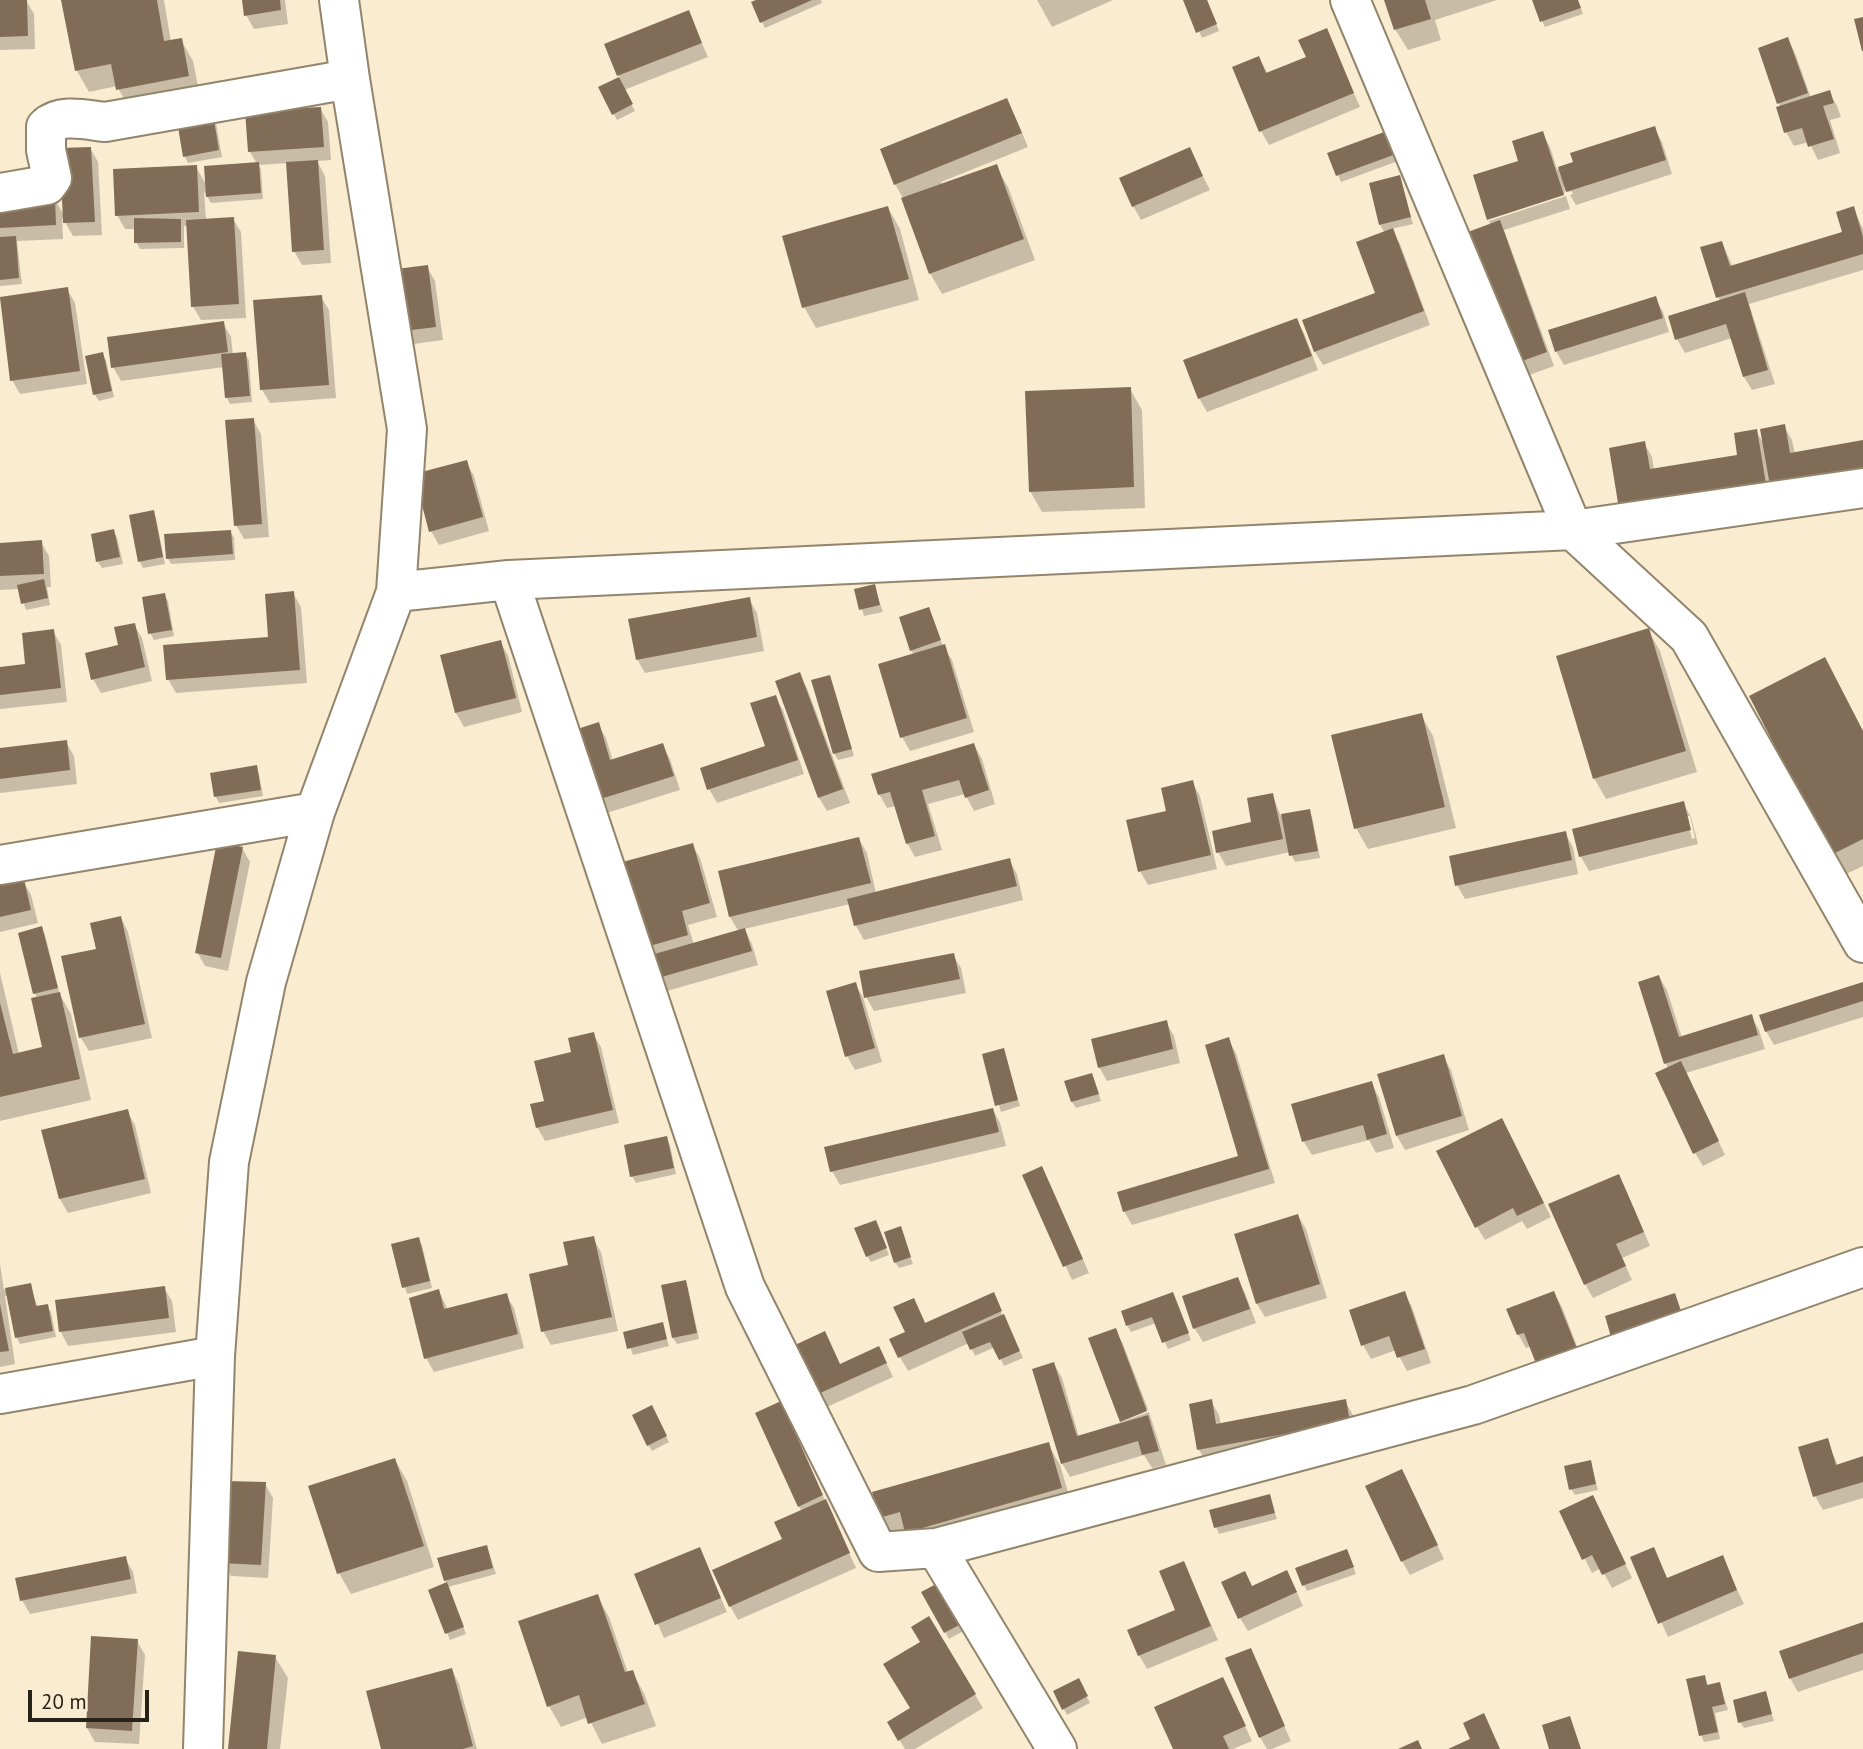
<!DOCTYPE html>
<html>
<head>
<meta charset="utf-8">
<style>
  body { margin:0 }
  #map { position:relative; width:1863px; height:1749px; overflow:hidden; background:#faecd0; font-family:"PT Sans",sans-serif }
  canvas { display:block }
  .scale { position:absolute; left:28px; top:1690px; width:121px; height:32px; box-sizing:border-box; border:4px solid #272218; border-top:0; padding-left:9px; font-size:21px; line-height:24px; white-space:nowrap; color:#272218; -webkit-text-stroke:5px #faecd0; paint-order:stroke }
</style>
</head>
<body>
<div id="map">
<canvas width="1863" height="1749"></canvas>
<div class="scale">20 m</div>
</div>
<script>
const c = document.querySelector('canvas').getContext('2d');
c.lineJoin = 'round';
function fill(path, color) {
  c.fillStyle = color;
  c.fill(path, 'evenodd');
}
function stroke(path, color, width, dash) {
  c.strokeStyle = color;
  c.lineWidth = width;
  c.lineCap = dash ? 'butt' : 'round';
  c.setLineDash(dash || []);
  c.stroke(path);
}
fill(new Path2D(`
  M0 0H26L34 14 35 49 0 50Z
  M63 0H164L171 42 181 40 193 61 200 96 130 110 117 86 89 92 77 71Z
  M244 0H285L288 24 254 29 246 15Z
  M760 0H821L822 3 765 28 762 22Z
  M1037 0H1113L1052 27Z
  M1185 0H1207L1219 31 1202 38Z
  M1386 0H1497L1435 20 1441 40 1408 50 1395 29Z
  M1538 0H1578L1583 14 1545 27 1542 21Z
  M688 12 708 57 624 90 635 111 617 120 600 88 620 78 606 45Z
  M1326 30 1360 107 1269 145 1261 131 1259 58 1268 74 1308 58Z
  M1788 39 1795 53 1811 98 1829 92 1837 106 1841 117 1830 120 1840 153 1818 160 1809 142 1794 146 1786 132 1779 103Z
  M320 108 328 122 331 160 317 161 325 176 331 263 302 265 294 251 288 163 259 165 261 170 263 199 211 203 204 191 206 220 233 219 241 232 246 318 201 320 193 307 188 226H184V248L140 249 136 242V229H125L117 215 196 167 207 186 257 164 250 152Z
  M1014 114 1028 147 941 182 942 185 996 166 1008 187 1035 260 942 294 930 273 904 200 895 184Z
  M212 116 216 123 222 157 188 163 185 157 179 122Z
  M1654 128 1662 142 1672 174 1576 205 1570 195 1573 194 1571 191 1568 192 1564 184 1565 193 1489 217 1520 162 1542 133 1550 147 1557 169Z
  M1387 133 1398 161 1341 182 1330 154Z
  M90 148 98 162 102 235 73 236 62 217 63 239 17 241 22 284 0 286V201L54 198 65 217Z
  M1189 149 1210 190 1141 220 1133 206Z
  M1399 177 1413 224 1391 229 1400 244 1430 325 1323 365 1315 352 1304 321 1377 294 1385 233 1380 225Z
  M1566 196 1570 209 1504 230 1554 366 1524 377 1489 221Z
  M888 208 900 229 919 300 816 328 804 307Z
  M1853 208 1863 229V270L1749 304 1775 384 1752 390 1744 377 1732 338 1685 353 1677 339 1720 302 1702 249 1722 243 1733 267 1844 233Z
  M427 267 435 281 443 340 406 345Z
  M67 289 75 303 87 384 20 394 12 380 0 298Z
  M321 297 329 310 336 398 270 403 262 390Z
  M1655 298 1663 312 1669 332 1564 365 1556 351Z
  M1296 320 1304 333 1318 370 1207 412 1199 398Z
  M223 323 231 337 233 355 245 354 249 360 252 402 230 404 227 398 224 367 121 381 113 367Z
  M102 354 106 360 114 397 99 401 95 395 87 357Z
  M1130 389 1142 410 1145 508 1042 512 1030 491Z
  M253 420 261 434 269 537 244 539 236 525Z
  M1784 426 1792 440 1795 454 1863 442V484L1629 522 1644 443 1652 457 1654 470 1739 456 1756 431 1764 444Z
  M466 462 474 476 489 531 439 545 431 531Z
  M153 512 156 518 165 564 143 568 140 562Z
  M113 531 117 537 123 564 102 568 98 562 93 535Z
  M230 531 234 538 235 560 171 564 168 558Z
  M41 542 49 556 51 587H47L50 605 26 610 19 589 0 590V544Z
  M874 586 883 612 864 616 856 591Z
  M293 593 301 607 307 683 176 693 168 679 269 639Z
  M164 595 168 601 174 636 154 640 150 633Z
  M749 599 757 613 764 651 645 673 637 659Z
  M928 609 943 646 952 660 974 732 910 751 902 737 914 655 911 650Z
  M134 625 142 638 152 681 101 693 93 679 120 646Z
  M1648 630 1660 651 1697 772 1606 799 1594 778Z
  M53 631 61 645 67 702 0 709V669L27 666Z
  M500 642 508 655 522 712 464 727 456 713 442 656Z
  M1825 659 1863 731V866L1844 875 1751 696Z
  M799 675 807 688 850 803 827 811 819 798 777 682Z
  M829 677 854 756 838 760 834 753Z
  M775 697 783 710 804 774 717 803 709 789 702 769 767 748Z
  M1421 715 1433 736 1456 828 1368 849 1356 828Z
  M598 724 606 738 613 761 662 745 670 759 680 790 600 815Z
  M66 742 74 756 77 784 0 793V750Z
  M974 745 982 759 995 804 974 811 965 794 928 804 942 850 915 857 907 843 896 806 887 808 879 794Z
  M256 767 259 774 263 796 219 803 216 797 212 775Z
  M1192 782 1200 796 1217 869 1148 885 1140 871 1168 812Z
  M1272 795 1281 816 1309 811 1312 817 1320 858 1295 862 1290 852 1226 866 1218 852 1253 823Z
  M1683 803 1691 817 1698 844 1589 871 1581 857 1574 830ZM1686 816H1690L1695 838 1692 839Z
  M1565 833 1573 847 1578 874 1465 899 1457 885Z
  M859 839 867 853 876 893 1009 860 1017 874 1023 900 864 940 856 926 850 904 744 929 752 944 758 965 660 993 640 949 692 845 700 858 717 917 688 925 694 945 739 932 730 917 720 873Z
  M242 848 250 862 228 971 205 966 197 952Z
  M23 881 31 895 38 923 0 932V887Z
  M121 918 128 932 152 1038 89 1051 81 1038 98 950Z
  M42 928 45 935 60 995 71 1014 91 1100 0 1121V973L19 1054 44 1048 37 998 35 994Z
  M953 955 961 968 966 993 874 1011 866 997Z
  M1659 977 1667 990 1682 1038 1751 1016 1759 1030 1765 1049 1686 1073 1725 1155 1703 1166 1695 1153 1666 1063Z
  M855 984 863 997 882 1062 855 1070 847 1056Z
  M1863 984V1017L1774 1045 1766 1031Z
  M1166 1022 1174 1036 1180 1063 1107 1081 1099 1067Z
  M593 1034 601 1047 619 1123 545 1141 537 1127 546 1103 573 1053Z
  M1228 1039 1236 1053 1275 1183 1132 1225 1124 1211 1240 1158Z
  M1003 1050 1020 1106 1001 1112 984 1055Z
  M1443 1056 1451 1070 1469 1130 1405 1150 1397 1136 1379 1075Z
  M1092 1075 1101 1101 1076 1108 1072 1102Z
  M1371 1083 1379 1097 1394 1148 1376 1153 1369 1140 1312 1155 1304 1142Z
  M993 1110 1000 1123 1006 1146 840 1185 832 1171Z
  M127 1111 135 1125 151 1193 68 1213 60 1199 43 1131Z
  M1509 1134 1551 1217 1527 1229 1522 1221 1485 1240 1477 1227Z
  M667 1138 670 1145 676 1174 636 1183 632 1176Z
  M1024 1176 1049 1182 1089 1273 1072 1280Z
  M1626 1190 1650 1246 1622 1258 1632 1280 1593 1298 1585 1284Z
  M1298 1216 1306 1229 1327 1298 1265 1317 1257 1304 1236 1235Z
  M878 1228 889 1255 871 1262 867 1256Z
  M900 1229 913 1264 899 1268 895 1262Z
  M593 1238 601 1252 618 1331 551 1345 543 1331 570 1266Z
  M418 1239 422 1245 432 1288 407 1294 393 1245Z
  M0 1264 4 1290 30 1285 38 1308 47 1306 51 1312 56 1337 20 1344 17 1338 8 1296H5L15 1364 0 1367Z
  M1237 1279 1245 1293 1256 1323 1203 1342 1195 1329 1184 1297Z
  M685 1282 688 1288 699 1339 677 1344 673 1338Z
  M164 1288 172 1301 176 1332 68 1346 61 1332Z
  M439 1291 448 1310 506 1295 514 1308 524 1348 434 1372 426 1358Z
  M1404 1293 1412 1307 1431 1363 1407 1371 1396 1350 1371 1359 1363 1345Z
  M1554 1293 1562 1307 1584 1365 1531 1346 1526 1348 1518 1334Z
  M993 1295 1023 1358 1004 1366 995 1347 975 1356 969 1343 908 1371 900 1357 914 1300 926 1324Z
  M1176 1301 1191 1340 1168 1349 1156 1323 1131 1332 1127 1325Z
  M662 1324 669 1346 633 1355 625 1333Z
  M1115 1330 1123 1344 1148 1409 1121 1419Z
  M797 1346 840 1366 886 1362 893 1377 827 1407Z
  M1054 1364 1062 1378 1079 1437 1149 1412 1166 1465 1152 1468 1144 1455 1070 1477 1062 1463Z
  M1211 1401 1219 1415 1221 1425 1345 1401 1353 1415 1357 1436 1207 1463 1199 1450Z
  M780 1403 856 1568 738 1620 730 1606 784 1540 802 1512 799 1506Z
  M655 1414 669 1442 652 1451 648 1445Z
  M1827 1440 1838 1466 1863 1458V1498L1823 1510 1815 1496Z
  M1048 1444 1060 1465 1073 1509 893 1538 881 1517Z
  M395 1460 407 1481 434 1567 351 1594 339 1573Z
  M1590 1462 1598 1490 1575 1495 1571 1489Z
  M265 1484 273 1498 268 1578 231 1576 223 1562Z
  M1409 1485 1444 1559 1410 1575 1402 1561Z
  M1269 1496 1277 1519 1219 1534 1216 1527Z
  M1600 1511 1632 1578 1612 1588 1601 1568 1592 1573 1561 1512Z
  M487 1547 496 1574 448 1587 466 1634 450 1640 430 1591 448 1584 445 1581Z
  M699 1549 727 1612 664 1638 636 1575Z
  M1653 1549 1668 1580 1722 1558 1744 1604 1668 1637 1632 1558Z
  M125 1558 133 1572 137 1593 30 1614 22 1600Z
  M1350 1558 1356 1574 1307 1591 1304 1585Z
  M1183 1563 1218 1640 1147 1669 1139 1655 1178 1611Z
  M1294 1586 1303 1606 1248 1631 1240 1618 1253 1588Z
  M923 1593 967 1629 949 1639Z
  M597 1596 609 1617 628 1673 632 1672 644 1693 656 1726 602 1744 588 1717 561 1727 549 1706Z
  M929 1618 983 1708 915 1749H905L889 1723 912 1708 922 1643Z
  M1863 1624V1670L1798 1692 1790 1678Z
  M137 1641 145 1655 139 1744 95 1742 87 1728Z
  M1250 1650 1291 1741 1272 1749H1267L1260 1737Z
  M275 1657 288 1678 280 1749H230Z
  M452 1670 459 1684 477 1749H383Z
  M1704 1677 1709 1687 1720 1684 1728 1710 1715 1713 1720 1739 1704 1742 1701 1735Z
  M1223 1679 1252 1741 1233 1749H1175Z
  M1078 1680 1090 1703 1067 1715 1055 1692Z
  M1765 1693 1774 1721 1744 1728 1740 1722Z`), '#0003');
fill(new Path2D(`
  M0 0H27L28 36 0 37Z
  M61 0H157L164 41 182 38 189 76 116 90 111 64 75 71Z
  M242 0H280L281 10 244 16Z
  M756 0H812L760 23 751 2Z
  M1183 0H1207L1217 24 1196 33Z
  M1384 0H1425L1431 19 1394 30Z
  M1532 0H1578L1581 8 1540 22Z
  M689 10 702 43 617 76 604 44Z
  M1863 17V51H1862L1854 19Z
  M1327 28 1354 93 1259 132 1232 67 1259 56 1266 73 1306 57 1298 40Z
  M1788 37 1808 93 1777 104 1758 48Z
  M619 77 633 104 612 115 598 87Z
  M1830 90 1834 103 1823 106 1834 139 1808 147 1802 128 1784 133 1776 107Z
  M1007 98 1022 133 894 185 880 149Z
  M321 107 324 147 248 152 245 111Z
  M213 114 219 150 183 157 177 121Z
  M1655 126 1666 160 1566 192 1558 167 1573 162 1570 153Z
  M1387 131 1396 154 1336 176 1327 153Z
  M1543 131 1564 195 1487 220 1473 175 1518 161 1512 141Z
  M91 147 95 222 63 223 60 148Z
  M1190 147 1203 176 1132 207 1119 178Z
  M318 160 324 250 292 252 286 162Z
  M259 162 261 193 206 197 204 166Z
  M997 164 1024 239 929 274 901 198Z
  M197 165 199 212 115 216 113 169Z
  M1400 175 1411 217 1379 225 1369 183Z
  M55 197 56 225 0 228V199Z
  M888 206 909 279 802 308 782 236Z
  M1854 206 1863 237V254L1716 298 1700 247 1722 241 1730 266 1842 232 1836 212Z
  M234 217 239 304 191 307 186 220Z
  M134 218 181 219V242L134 243Z
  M1500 220 1547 352 1514 364 1468 232Z
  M1393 228 1424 311 1314 352 1302 320 1375 293 1356 242Z
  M16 236 19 278 0 280V237Z
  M428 265 436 327 396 332 388 270Z
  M68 287 80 371 10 381 0 297Z
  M1745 292 1768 370 1743 377 1726 324 1675 340 1668 316Z
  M322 295 329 385 260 390 253 300Z
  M1656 296 1663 318 1555 352 1548 330Z
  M1297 318 1312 356 1198 399 1183 360Z
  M224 321 228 352 111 368 107 337Z
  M103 352 112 391 93 395 85 356Z
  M246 352 250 396 225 398 221 354Z
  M1131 387 1134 487 1029 492 1025 391Z
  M254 418 262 524 234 526 225 420Z
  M1785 424 1790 453 1863 440V469L1770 486 1760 429Z
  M1757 429 1766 484 1619 509 1609 448 1645 441 1650 469 1737 455 1734 433Z
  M467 460 483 517 429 532 414 474Z
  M154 510 163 557 138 562 129 515Z
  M114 529 120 557 96 562 91 534Z
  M231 530 233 554 166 559 164 534Z
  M42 540 44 574 0 576V543Z
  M44 579 48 598 21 604 17 585Z
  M875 584 880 605 859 610 854 589Z
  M294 591 300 670 166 680 163 645 268 637 265 594Z
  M165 593 172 630 148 634 142 597Z
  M750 597 757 637 636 660 628 619Z
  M929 607 941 640 910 651 899 617Z
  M135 623 145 667 91 680 85 653 118 645 114 627Z
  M1649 628 1686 751 1593 779 1556 656Z
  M54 629 61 688 0 695V667L25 664 22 633Z
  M501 640 516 698 455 713 440 655Z
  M945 644 967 718 900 738 878 664Z
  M1825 657 1863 731V839L1831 855 1749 696Z
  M800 672 843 789 818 798 775 681Z
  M830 675 852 749 833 754 811 680Z
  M776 695 798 760 707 790 700 768 765 746 750 703Z
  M1422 713 1445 807 1354 829 1331 735Z
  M599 722 610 760 663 743 674 776 591 802 568 732Z
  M67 740 70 770 0 779V748Z
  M974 743 989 790 965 798 959 780 922 790 935 836 906 844 890 792 878 795 871 774Z
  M257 765 261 790 214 797 210 773Z
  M1193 780 1211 855 1138 872 1126 820 1166 811 1161 788Z
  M1273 793 1283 839 1216 853 1212 831 1251 822 1247 798Z
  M1684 801 1691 830 1579 857 1572 829Z
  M1310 809 1318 851 1289 856 1281 814Z
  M1566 831 1572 860 1455 886 1449 856Z
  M859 837 871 883 729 917 718 871Z
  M217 842 243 847 221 958 195 953Z
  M693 843 710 903 682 911 688 935 639 949 615 864Z
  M1010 858 1017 886 854 926 847 899Z
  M24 879 31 910 0 917V885Z
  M121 916 145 1024 79 1038 61 956 96 949 90 923Z
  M42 926 58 988 33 994 18 933Z
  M745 928 752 951 651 980 644 957Z
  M954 953 960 979 864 998 859 971Z
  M1659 975 1679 1037 1752 1014 1758 1035 1664 1064 1638 982Z
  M856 982 875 1048 845 1057 826 991Z
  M1863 982V1001L1765 1032 1759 1015Z
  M60 992 80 1079 0 1097V1003L13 1054 42 1047 31 998Z
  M1167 1020 1173 1049 1098 1068 1091 1039Z
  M594 1032 613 1110 536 1128 530 1104 544 1101 534 1061 571 1052 568 1038Z
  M1229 1037 1269 1169 1123 1212 1117 1192 1238 1156 1205 1045Z
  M1004 1048 1018 1100 995 1106 982 1054Z
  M1444 1054 1462 1116 1396 1136 1377 1074Z
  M1681 1061 1719 1141 1693 1154 1655 1073Z
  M1092 1073 1099 1094 1071 1102 1064 1081Z
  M1372 1081 1387 1134 1367 1140 1363 1125 1302 1142 1291 1104Z
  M993 1108 999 1132 830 1172 824 1147Z
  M128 1109 145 1179 59 1199 41 1130Z
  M1502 1118 1544 1203 1517 1216 1513 1208 1475 1228 1436 1151Z
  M667 1136 674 1168 630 1177 624 1145Z
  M1042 1166 1083 1259 1063 1267 1022 1175Z
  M1619 1174 1644 1232 1616 1244 1626 1266 1584 1285 1548 1204Z
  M1298 1214 1320 1284 1256 1304 1234 1234Z
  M876 1220 887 1248 866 1257 854 1228Z
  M901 1226 911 1257 894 1263 884 1232Z
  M594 1236 612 1317 541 1332 529 1274 568 1265 563 1242Z
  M419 1237 430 1281 402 1288 391 1244Z
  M1238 1277 1250 1309 1193 1329 1182 1296Z
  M686 1280 697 1333 672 1338 661 1285Z
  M31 1283 36 1306 48 1304 53 1331 15 1338 5 1288Z
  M165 1286 169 1318 59 1332 55 1300Z
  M439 1289 444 1309 507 1293 518 1334 424 1359 409 1298Z
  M1405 1291 1425 1349 1397 1358 1389 1336 1361 1346 1349 1310Z
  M1554 1291 1578 1351 1537 1366 1524 1333 1517 1335 1506 1309Z
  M994 1292 1002 1311 898 1358 889 1339 905 1332 893 1307 914 1298 925 1323Z
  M1173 1292 1189 1333 1162 1343 1152 1317 1126 1326 1121 1311Z
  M1675 1293 1682 1314 1611 1337 1605 1316Z
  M0 1304 9 1351 0 1352Z
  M1004 1314 1020 1351 999 1360 990 1342 970 1350 962 1332Z
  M663 1322 667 1339 627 1349 623 1332Z
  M1116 1328 1147 1411 1120 1422 1088 1338Z
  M825 1331 840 1364 879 1346 887 1363 818 1394 795 1345Z
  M1054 1362 1077 1436 1148 1415 1159 1451 1142 1455 1138 1441 1061 1464 1032 1369Z
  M1212 1399 1216 1424 1346 1399 1350 1422 1197 1450 1189 1404Z
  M781 1401 823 1495 798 1507 755 1413Z
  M652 1405 667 1436 647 1446 632 1415Z
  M1828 1438 1836 1465 1863 1456V1482L1813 1497 1798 1447Z
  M1049 1442 1062 1488 905 1533 900 1512 879 1518 872 1492Z
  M395 1458 424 1546 337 1574 308 1486Z
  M1591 1460 1596 1484 1569 1490 1564 1466Z
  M1402 1469 1438 1545 1401 1562 1365 1486Z
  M225 1481 266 1482 261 1565 221 1563Z
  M1270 1494 1275 1513 1214 1528 1209 1510Z
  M1593 1495 1626 1564 1602 1575 1592 1555 1582 1560 1559 1511Z
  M826 1499 850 1553 729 1607 712 1570 782 1539 774 1522Z
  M487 1545 493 1568 444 1581 437 1558Z
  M700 1547 721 1598 655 1625 634 1574Z
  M1654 1547 1667 1578 1723 1555 1737 1590 1658 1624 1630 1557Z
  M1347 1549 1354 1567 1302 1586 1295 1568Z
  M126 1556 131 1579 20 1601 15 1578Z
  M1184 1561 1211 1626 1138 1656 1127 1630 1175 1610 1159 1571Z
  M1287 1570 1297 1592 1238 1619 1221 1582 1245 1571 1252 1586Z
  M942 1581 965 1622 944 1633 921 1592Z
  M447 1582 464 1627 445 1634 428 1590Z
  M598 1594 625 1672 633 1670 645 1704 588 1724 579 1695 547 1707 518 1621Z
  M929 1616 976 1694 898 1741 887 1722 910 1708 883 1664 920 1642 911 1627Z
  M1863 1622V1653L1789 1679 1779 1651Z
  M91 1636 138 1639 132 1731 86 1728Z
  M1251 1648 1285 1726 1259 1738 1225 1658Z
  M238 1651 276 1655 267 1749H228Z
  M452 1668 473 1746 463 1749H381L366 1691Z
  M1705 1675 1707 1685 1720 1682 1725 1704 1712 1707 1718 1732 1699 1736 1686 1679Z
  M1223 1677 1246 1726 1223 1736 1229 1749H1173L1154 1707Z
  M1079 1678 1088 1696 1062 1710 1053 1691Z
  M1766 1691 1772 1714 1738 1723 1733 1700Z
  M1484 1713 1500 1749H1448L1470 1739 1463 1723Z
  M1570 1716 1581 1749H1549L1542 1725Z
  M1418 1740 1422 1749H1398Z`), '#816c58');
const minor = new Path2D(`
  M1350 0 1573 530 1689 637 1863 943
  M0 193 47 185 52 178 46 150V127C61 113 86 120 105 122L350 79
  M509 580 745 1287 878 1552 936 1548 1057 1749
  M396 592 509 580 1573 530 1863 488
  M0 865 315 812
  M0 1394 215 1356
  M936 1548 1473 1405 1863 1267
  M203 1749 215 1356 229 1162 266 982 315 812 396 592 407 429 350 79 339 0`);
stroke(minor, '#92856b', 42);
stroke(minor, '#fff', 38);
</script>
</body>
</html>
